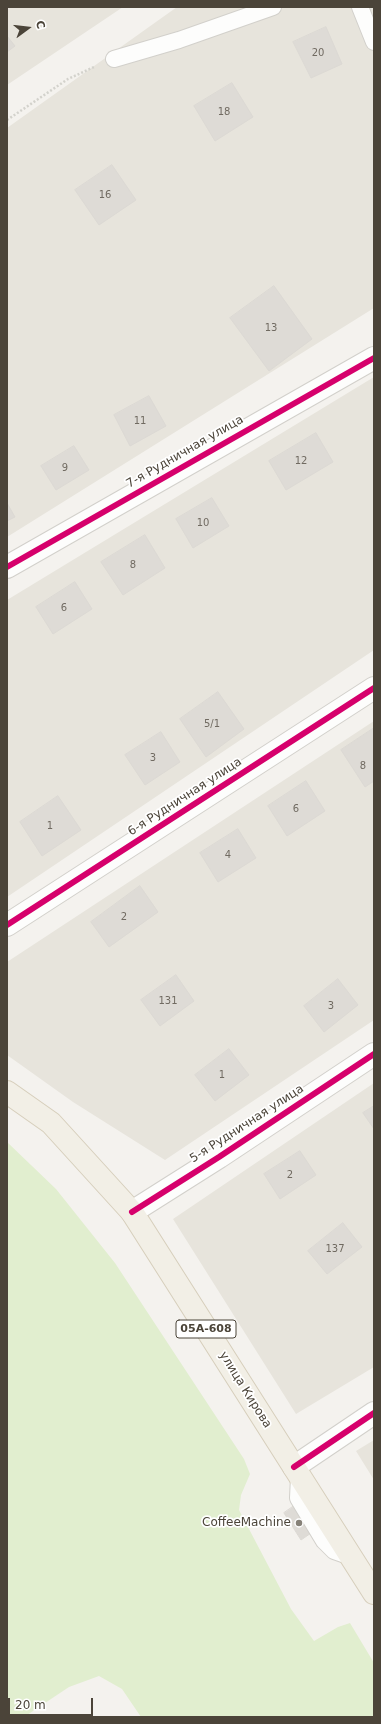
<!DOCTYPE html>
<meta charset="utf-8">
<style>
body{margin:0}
#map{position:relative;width:381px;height:1724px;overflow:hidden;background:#f4f2ee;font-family:"DejaVu Sans",sans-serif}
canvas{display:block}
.frame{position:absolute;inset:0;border:8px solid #4b4439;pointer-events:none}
.north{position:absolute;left:8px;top:8px;width:40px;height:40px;-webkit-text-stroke:3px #fff;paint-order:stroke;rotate:75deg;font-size:11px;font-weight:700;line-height:16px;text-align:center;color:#4b4439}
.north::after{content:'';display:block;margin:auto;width:14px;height:18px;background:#4b4439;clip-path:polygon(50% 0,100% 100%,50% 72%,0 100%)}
.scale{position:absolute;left:8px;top:1698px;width:85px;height:18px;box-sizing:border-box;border:2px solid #4b4439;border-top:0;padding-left:5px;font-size:12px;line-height:14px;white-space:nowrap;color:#4b4439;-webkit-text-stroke:3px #fff;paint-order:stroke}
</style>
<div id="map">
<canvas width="381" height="1724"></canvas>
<div class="frame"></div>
<div class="north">С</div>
<div class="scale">20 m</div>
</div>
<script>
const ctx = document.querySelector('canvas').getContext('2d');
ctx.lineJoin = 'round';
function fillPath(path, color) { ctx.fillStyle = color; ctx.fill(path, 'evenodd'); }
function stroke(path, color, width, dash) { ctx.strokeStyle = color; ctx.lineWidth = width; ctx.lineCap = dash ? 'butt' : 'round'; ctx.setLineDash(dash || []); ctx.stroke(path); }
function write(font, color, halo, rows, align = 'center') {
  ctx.font = font + ' "DejaVu Sans",sans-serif'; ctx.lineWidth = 3.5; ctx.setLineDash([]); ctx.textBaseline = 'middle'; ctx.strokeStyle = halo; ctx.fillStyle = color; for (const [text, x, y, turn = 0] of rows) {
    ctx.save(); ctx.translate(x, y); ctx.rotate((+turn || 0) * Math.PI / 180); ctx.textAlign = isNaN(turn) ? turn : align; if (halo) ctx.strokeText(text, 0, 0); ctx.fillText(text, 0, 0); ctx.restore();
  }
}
fillPath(new Path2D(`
 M7 7H123L7 85Z
 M177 7H374V308L7 537V128Z
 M374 377V650L7 897V600Z
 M374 721V1020L165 1160 73 1102 7 1055V962Z
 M374 1083V1367L296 1414 173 1219Z
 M374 1440V1480L356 1451Z`), '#e7e4dc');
fillPath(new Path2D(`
 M7 1142 56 1189 115 1263 244 1459 250 1474 241 1495 239 1510 291 1609 314 1641 338 1627 350 1623 374 1663V1717H141L122 1689 99 1676 69 1687 24 1717H7Z`), '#e1eecf');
const building = new Path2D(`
 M326 27 342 64 311 78 293 42Z
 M7 36 15 46 7 52Z
 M232 83 253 117 215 141 194 106Z
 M112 165 136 200 99 225 75 190Z
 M274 286 312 339 269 371 230 318Z
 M149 396 166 426 130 446 114 415Z
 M316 433 333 462 286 490 269 461Z
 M74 446 89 470 56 490 41 466Z
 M212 498 229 526 193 548 176 519Z
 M7 503 15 517 7 521Z
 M145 535 165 568 123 595 101 562Z
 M75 582 92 609 53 634 36 607Z
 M218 692 244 729 206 757 180 719Z
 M374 728V781L365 787 341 750Z
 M161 732 180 762 145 785 125 755Z
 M306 781 325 811 287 836 268 806Z
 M58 796 81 830 42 856 20 822Z
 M238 829 256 858 218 882 200 853Z
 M140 886 158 912 109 947 91 922Z
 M176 975 194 1001 160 1026 141 1000Z
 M338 979 358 1005 324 1032 304 1006Z
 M229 1049 249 1075 215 1101 195 1075Z
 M374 1106V1129L363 1113Z
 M300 1151 316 1175 280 1199 264 1174Z
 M343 1223 362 1247 327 1274 308 1251Z
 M297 1504 314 1531 301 1540 284 1513Z`);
fillPath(building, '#dedbd6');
stroke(building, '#dcd9d4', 1);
const lane = new Path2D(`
 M360 7 374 42
 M114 59 179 40 273 7
 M299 1477 298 1498 324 1541 334 1551 351 1557`);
const street = new Path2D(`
 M7 567 374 358
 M7 925 374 688
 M132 1212 219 1157 374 1054
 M294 1467 374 1413`);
const primary = new Path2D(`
 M7 1092 51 1123 132 1212 374 1593`);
stroke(lane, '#d2d0cb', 18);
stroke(street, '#d2d0cb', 24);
stroke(primary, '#d6cebb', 24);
stroke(new Path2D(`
 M7 120 68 79 94 67`), '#d3d2cc', 2.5, [2, 2]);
stroke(lane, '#fdfdfc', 16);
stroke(street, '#fdfdfc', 22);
stroke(primary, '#f2efe6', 22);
stroke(new Path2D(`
 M7 567 374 358
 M7 925 374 688
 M132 1212 219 1157 374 1054
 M294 1467 374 1413`), '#d6006c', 6);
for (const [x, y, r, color] of [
 [299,1523,4,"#868178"]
]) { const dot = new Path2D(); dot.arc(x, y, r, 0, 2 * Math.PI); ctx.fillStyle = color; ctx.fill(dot); stroke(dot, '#fff', 1.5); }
write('10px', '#706a61', null, [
 ["20",318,53],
 ["18",224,112],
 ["16",105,195],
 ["13",271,328],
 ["11",140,421],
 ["12",301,461],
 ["9",65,468],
 ["10",203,523],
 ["8",133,565],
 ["6",64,608],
 ["5/1",212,724],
 ["3",153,758],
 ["8",363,766],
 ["6",296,809],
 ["1",50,826],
 ["4",228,855],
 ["2",124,917],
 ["131",168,1001],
 ["3",331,1006],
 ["1",222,1075],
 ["2",290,1175],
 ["137",335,1249]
]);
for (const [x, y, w] of [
 [206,1329,60]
]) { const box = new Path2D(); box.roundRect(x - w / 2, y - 9, w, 18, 3); ctx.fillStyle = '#fff'; ctx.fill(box); stroke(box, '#4b4439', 1); }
write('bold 11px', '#4b4439', null, [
 ["05А-608",206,1329]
]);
write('12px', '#4b4439', '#fff', [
 ["7-я Рудничная улица",185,452,-30],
 ["6-я Рудничная улица",185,797,-33],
 ["5-я Рудничная улица",247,1124,-33],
 ["улица Кирова",245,1390,58]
]);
write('12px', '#4b4439', '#fff', [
 ["CoffeeMachine",291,1523]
], 'right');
</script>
